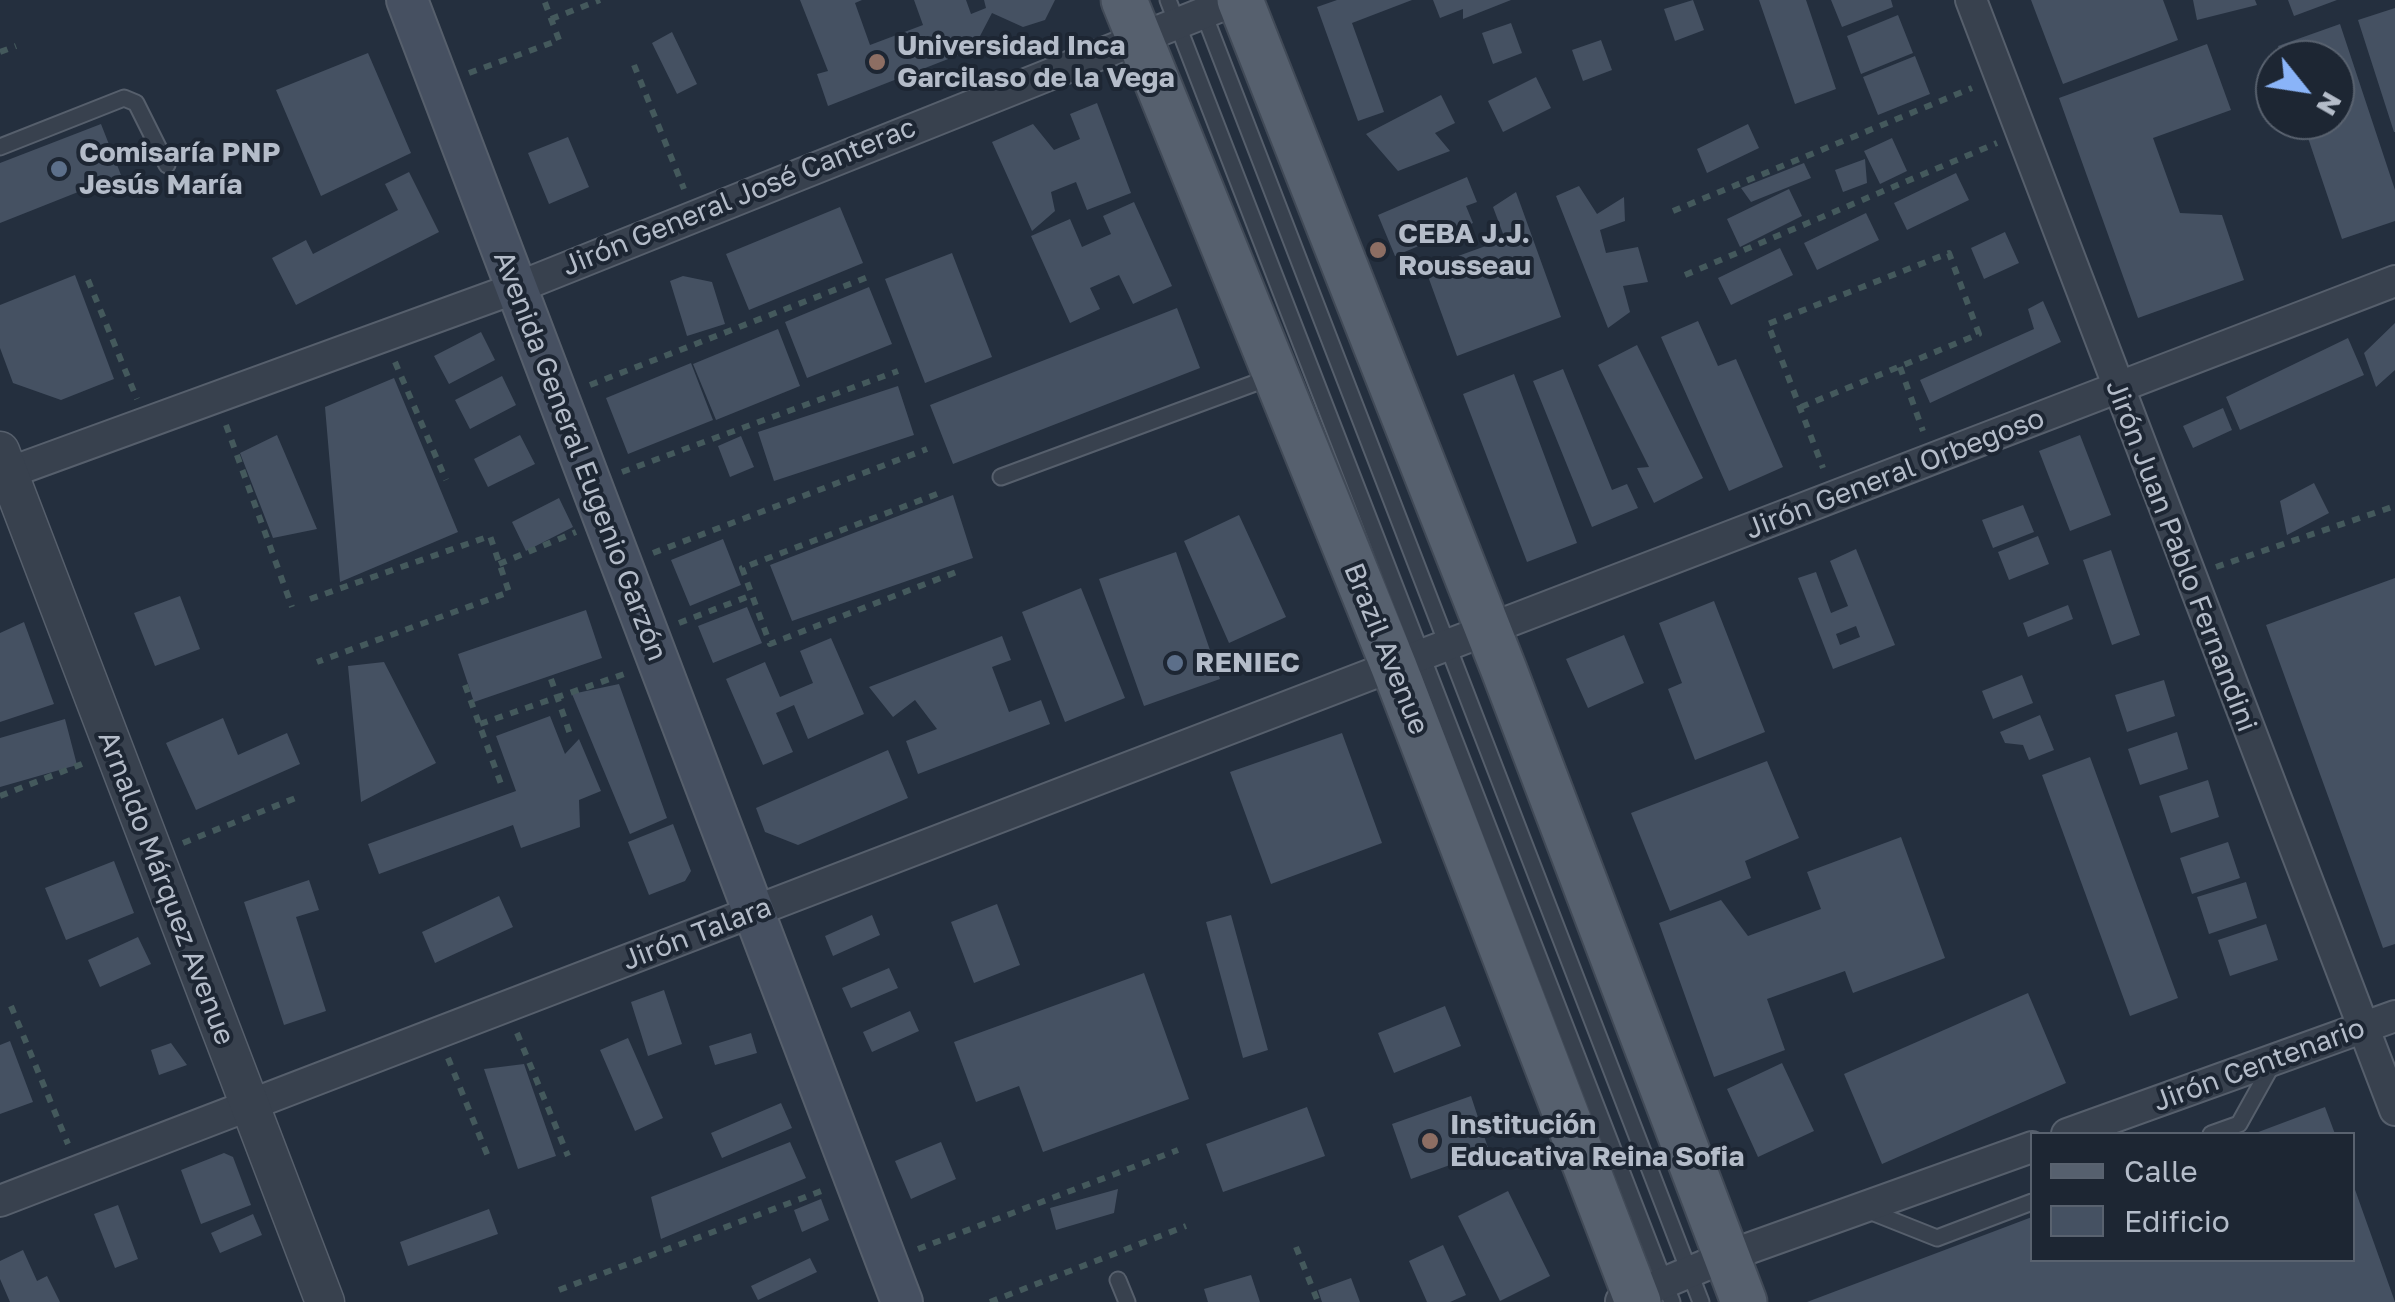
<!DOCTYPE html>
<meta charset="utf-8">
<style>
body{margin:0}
#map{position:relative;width:2395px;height:1302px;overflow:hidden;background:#242f3e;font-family:"Golos Text",sans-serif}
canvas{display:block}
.legend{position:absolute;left:2030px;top:1132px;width:325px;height:130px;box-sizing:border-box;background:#1d2633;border:2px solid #59626f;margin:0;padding:12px 18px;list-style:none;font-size:30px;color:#b4bcc9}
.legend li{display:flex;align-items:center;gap:20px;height:50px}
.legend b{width:50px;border:2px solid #59626f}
.north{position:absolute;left:2255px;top:40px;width:100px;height:100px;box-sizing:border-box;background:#1d2633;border:2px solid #59626f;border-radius:50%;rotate:120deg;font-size:28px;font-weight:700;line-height:40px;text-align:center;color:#b4bcc9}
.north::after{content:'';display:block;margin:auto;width:35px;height:45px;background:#8ab4f8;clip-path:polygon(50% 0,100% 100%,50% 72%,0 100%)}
</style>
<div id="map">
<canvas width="2395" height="1302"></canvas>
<ul class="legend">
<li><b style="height:12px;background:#56606e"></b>Calle</li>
<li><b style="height:28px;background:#455162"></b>Edificio</li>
</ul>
<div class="north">N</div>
</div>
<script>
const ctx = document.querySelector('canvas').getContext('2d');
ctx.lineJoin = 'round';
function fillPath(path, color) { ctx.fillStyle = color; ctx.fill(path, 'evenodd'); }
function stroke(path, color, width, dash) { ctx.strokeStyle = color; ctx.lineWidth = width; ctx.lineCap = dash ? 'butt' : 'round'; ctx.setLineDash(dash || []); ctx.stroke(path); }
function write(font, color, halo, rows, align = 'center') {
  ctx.font = font + ' "Golos Text",sans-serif'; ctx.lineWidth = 8; ctx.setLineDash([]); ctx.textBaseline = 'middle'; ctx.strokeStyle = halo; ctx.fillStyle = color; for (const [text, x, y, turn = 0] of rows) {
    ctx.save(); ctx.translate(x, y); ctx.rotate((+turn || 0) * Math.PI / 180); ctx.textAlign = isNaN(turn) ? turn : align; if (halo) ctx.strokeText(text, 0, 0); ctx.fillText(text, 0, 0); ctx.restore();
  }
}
fillPath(new Path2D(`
 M800 0H862L855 3 870 45 923 25 914 0H966L971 14 986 8 984 0H1055L1045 20 1023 27 992 13 980 36 984 45 828 106 817 74 828 71Z
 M1337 0H1412L1352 23 1384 112 1358 121 1317 7Z
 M1433 0H1511L1463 19V9L1440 18Z
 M1693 0 1704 30 1675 41 1664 9Z
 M1759 0H1806L1836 89 1795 104Z
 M1831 0H1891L1893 7 1842 27Z
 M2031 0H2163L2178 40 2063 84Z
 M2193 0H2255L2257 5 2197 20Z
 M2288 0H2337L2294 16Z
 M2395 8V132H2394L2358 20Z
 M1898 15 1913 53 1861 74 1847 36Z
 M1511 23 1522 53 1493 64 1482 33Z
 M2340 24 2395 190V221L2342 239 2302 120H2335V60H2282L2278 46Z
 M672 32 697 84 677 94 652 43Z
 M1601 40 1612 70 1583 81 1572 50Z
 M2207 44 2231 110 2153 138 2180 213 2222 215 2244 280 2138 318 2059 98Z
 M368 53 411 153 321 196 276 90Z
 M1915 56 1930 94 1878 115 1863 77Z
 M1536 77 1551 108 1503 132 1488 101Z
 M1441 95 1455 123 1435 133 1450 151 1398 171 1366 134Z
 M1097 103 1131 193 1087 210 1076 182 1051 192 1055 211 1032 231 992 142 1033 124 1054 150 1080 139 1070 114Z
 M101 124 121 175 0 223V163Z
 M1748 124 1759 148 1707 173 1697 149Z
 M568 137 589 187 549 204 528 153Z
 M1892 138 1907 171 1880 184 1864 151Z
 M1865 159 1867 183 1843 192 1835 170Z
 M1804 163 1811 178 1751 202 1741 188Z
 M409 172 439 232 296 305 272 258 306 240 313 254 398 210 385 184Z
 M1956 173 1969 200 1907 230 1894 203Z
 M1467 177 1477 202 1466 206 1473 223 1395 256 1378 215Z
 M1579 186 1597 214 1624 197 1625 221 1600 230 1606 253 1638 247 1648 282 1623 286 1630 312 1608 328 1556 196Z
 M1789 189 1802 216 1740 247 1727 219Z
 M1516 192 1561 317 1457 356 1425 268 1505 239 1493 207Z
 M1134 202 1172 286 1133 304 1119 275 1090 288 1100 309 1070 323 1031 236 1070 219 1082 247 1111 234 1103 216Z
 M840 207 863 263 749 310 726 254Z
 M1866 213 1879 240 1817 270 1804 243Z
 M2005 232 2019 263 1984 279 1971 248Z
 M1780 248 1793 275 1731 305 1718 278Z
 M952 253 992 357 925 383 885 279Z
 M75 275 114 379 61 400 13 383 0 348V305Z
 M683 276 712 282 725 324 687 336 670 281Z
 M869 287 892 344 807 378 785 322Z
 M2043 301 2061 342 1930 403 1920 380 2034 329 2028 309Z
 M1177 308 1200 368 953 464 930 405Z
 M1698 321 1718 366 1736 359 1783 467 1729 491 1661 337Z
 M2395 323V370L2376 387 2364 353Z
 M778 329 800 386 716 420 693 364Z
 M481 332 495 360 449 384 434 356Z
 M2348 338 2364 375 2240 430 2226 397Z
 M1637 345 1703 478 1654 503 1637 468 1649 467 1598 365Z
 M691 363 713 420 628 454 606 398Z
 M1563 369 1612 490 1627 484 1638 508 1592 527 1533 381Z
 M1514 374 1577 543 1527 562 1463 394Z
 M502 376 516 405 470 429 455 400Z
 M394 378 458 532 340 582 325 407Z
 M898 386 914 435 774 481 758 432Z
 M2223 408 2232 430 2193 448 2183 426Z
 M277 435 317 529 273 538 240 453Z
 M520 435 535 464 488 487 474 459Z
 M2080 435 2111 515 2070 531 2039 451Z
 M741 436 754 467 730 477 718 446Z
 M2314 483 2329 513 2287 535 2280 501Z
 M953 495 973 558 792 621 770 565Z
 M559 498 573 527 526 551 512 522Z
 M2023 505 2034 532 1993 548 1982 520Z
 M1239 515 1286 617 1229 643 1184 541Z
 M2038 536 2049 564 2009 580 1998 552Z
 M723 539 741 585 690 606 671 560Z
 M1856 549 1895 645 1833 669 1798 578 1816 572 1831 613 1848 606 1830 561ZM1856 626 1860 637 1840 645 1836 634Z
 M2111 550 2140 635 2112 645 2083 560Z
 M1176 552 1220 679 1144 706 1099 579Z
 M2395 578V944L2383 948 2266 625Z
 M1081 588 1125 698 1065 722 1022 612Z
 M180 596 200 649 155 666 134 613Z
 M1714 601 1765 732 1695 760 1668 689 1682 683 1659 623Z
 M2068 605 2073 619 2028 637 2023 623Z
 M747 607 762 643 713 663 698 626Z
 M586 610 602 658 474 702 458 654Z
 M24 622 54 704 0 722V633Z
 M1624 635 1644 683 1588 708 1566 659Z
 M1002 636 1011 660 992 667 1009 712 1041 700 1050 724 918 774 906 741 937 729 915 700 893 717 869 687Z
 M831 638 864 714 808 739 794 705 776 713 793 752 763 765 726 679 765 662 780 697 813 683 800 651Z
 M384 662 436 763 361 802 348 666Z
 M2022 675 2033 703 1993 719 1982 691Z
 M2164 680 2175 716 2127 732 2115 695Z
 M619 684 667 818 630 834 572 694Z
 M2040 715 2054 750 2029 760 2023 745 2005 743 2000 732Z
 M550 716 565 754 579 739 601 791 579 800 580 827 521 848 513 825 379 874 368 844 516 791 496 736Z
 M223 718 238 755 287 733 300 764 196 810 166 743Z
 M65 719 77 765 0 787V738Z
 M2177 732 2188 769 2140 785 2128 749Z
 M1342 733 1382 843 1271 884 1230 772Z
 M888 750 908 798 798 845 765 832 756 808Z
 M2090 757 2178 998 2130 1016 2042 775Z
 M1767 761 1799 838 1745 861 1751 878 1670 911 1631 813Z
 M2208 780 2219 817 2171 833 2159 796Z
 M673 824 691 871 685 881 649 895 628 842Z
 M1901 837 1945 958 1853 993 1845 971 1767 999 1785 1050 1714 1077 1659 923 1721 900 1748 936 1821 909 1807 872Z
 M2228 842 2240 878 2192 894 2180 858Z
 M114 861 134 913 66 940 45 888Z
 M309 880 319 910 296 917 326 1011 284 1025 244 902Z
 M2246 882 2257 918 2209 934 2197 897Z
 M499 896 513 927 435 963 422 932Z
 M997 904 1020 965 974 983 951 922Z
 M872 915 880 935 833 956 825 936Z
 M1231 915 1268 1050 1243 1058 1206 922Z
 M2266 924 2278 960 2230 976 2218 940Z
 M138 937 151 964 100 987 88 960Z
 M889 968 898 988 851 1008 842 988Z
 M1144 973 1189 1099 1043 1152 1019 1086 976 1102 954 1042Z
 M664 990 682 1044 648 1056 631 1002Z
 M2028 993 2066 1083 1882 1164 1844 1074Z
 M1445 1006 1461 1046 1394 1073 1378 1033Z
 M910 1011 919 1031 872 1052 863 1032Z
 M751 1033 757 1053 715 1065 709 1046Z
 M628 1038 663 1118 635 1131 600 1050Z
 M10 1041 33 1102 0 1114V1045Z
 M171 1043 187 1065 159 1075 151 1050Z
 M1782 1063 1814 1131 1758 1157 1727 1089Z
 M524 1064 556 1156 518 1169 484 1069Z
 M1471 1096 1489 1151 1411 1179 1392 1124Z
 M781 1103 792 1128 722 1158 711 1133Z
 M1307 1107 1325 1156 1223 1192 1206 1144Z
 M2325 1107 2335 1134H2253Z
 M790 1142 806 1178 661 1239 651 1197Z
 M941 1142 956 1179 911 1199 895 1161Z
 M224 1153 233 1157 251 1205 201 1224 181 1170Z
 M2353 1184 2395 1302H1807L2032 1217V1260H2352Z
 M1118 1189 1114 1213 1056 1230 1050 1208Z
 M1508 1191 1550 1276 1500 1301 1458 1216Z
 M821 1199 829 1220 802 1232 794 1210Z
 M118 1205 138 1259 115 1268 94 1214Z
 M489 1209 498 1234 408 1266 400 1242Z
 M253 1214 262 1235 220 1253 211 1233Z
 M1443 1245 1466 1295 1450 1302H1427L1409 1261Z
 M23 1250 37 1281 47 1276 60 1302H10L0 1279V1261Z
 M810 1258 817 1272 758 1300 751 1286Z
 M1251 1275 1260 1302H1208L1204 1289Z
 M1351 1278 1360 1302H1322L1318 1290Z`), '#455162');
const service = new Path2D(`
 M1168 0 1672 1302
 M1202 9 1701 1302
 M0 147 124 98 136 103 167 165
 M1001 477 1274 376
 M2211 1134 2239 1124 2273 1063
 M1864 1209 1937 1238 2032 1202
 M1118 1280 1127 1302`);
const minor = new Path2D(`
 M1971 0 2395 1110
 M0 476 516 288 1236 0
 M2067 1134 2395 1016
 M0 1201 2395 281
 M1621 1301 1725 1257 2032 1147`);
const tertiary = new Path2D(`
 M0 451 325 1302`);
const secondary = new Path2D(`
 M407 0 902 1302`);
const primary = new Path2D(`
 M1124 0 1394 667 1638 1302
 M1240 0 1504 670 1744 1302`);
stroke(service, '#565f6c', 19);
stroke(minor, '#565f6c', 34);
stroke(tertiary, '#565f6c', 41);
stroke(secondary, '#565f6c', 44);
stroke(primary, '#414a57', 49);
stroke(new Path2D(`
 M551 19 600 0
 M0 52 16 46
 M634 65 684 189
 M469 73 559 40 544 0
 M1673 211 1972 88
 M1685 275 1997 143
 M88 280 137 399
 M395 362 446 480
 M1900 367 1923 431
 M590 385 868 277
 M1801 407 1979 334 1949 253 1768 324 1823 468
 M226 425 292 607
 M622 472 898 371
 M937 494 742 568 770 644 959 571
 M653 553 927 449
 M499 564 576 532
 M2216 567 2395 506
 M310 599 490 536 509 592 317 662
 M679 623 752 595
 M551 679 571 737
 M465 685 501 784
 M480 724 630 672
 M0 796 87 762
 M183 843 298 797
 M11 1006 68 1144
 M517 1033 568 1156
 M448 1058 489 1159
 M1296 1247 1318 1302
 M918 1249 1178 1150
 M559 1290 824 1190
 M990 1302 1186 1226`), '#44595c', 6, [8, 8]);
stroke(service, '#38414e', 15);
stroke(minor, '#38414e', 30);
stroke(tertiary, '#38414e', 38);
stroke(secondary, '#465061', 40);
stroke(primary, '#56606e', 45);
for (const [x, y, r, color] of [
 [877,62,10,"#8d6e63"],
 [59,169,10,"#5c6f8a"],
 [1378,250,10,"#8d6e63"],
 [1175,663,10,"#5c6f8a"],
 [1430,1141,10,"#8d6e63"]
]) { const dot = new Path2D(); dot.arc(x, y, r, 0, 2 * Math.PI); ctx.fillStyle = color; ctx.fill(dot); stroke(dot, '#1d2633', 4); }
write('bold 28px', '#b4bcc9', '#1d2633', [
 ["Universidad Inca",897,46],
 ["Garcilaso de la Vega",897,78],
 ["Comisaría PNP",79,153],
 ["Jesús María",79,185],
 ["CEBA J.J.",1398,234],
 ["Rousseau",1398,266],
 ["RENIEC",1195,663],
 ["Institución",1450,1125],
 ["Educativa Reina Sofia",1450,1157]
], 'left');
write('28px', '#b4bcc9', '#1d2633', [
 ["Jirón General José Canterac",739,197,-22],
 ["Avenida General Eugenio Garzón",580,456,69],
 ["Jirón General Orbegoso",1895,474,-21],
 ["Jirón Juan Pablo Fernandini",2181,556,69],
 ["Brazil Avenue",1386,649,68],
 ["Arnaldo Márquez Avenue",166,888,69],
 ["Jirón Talara",697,934,-21],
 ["Jirón Centenario",2259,1065,-20]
]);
</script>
